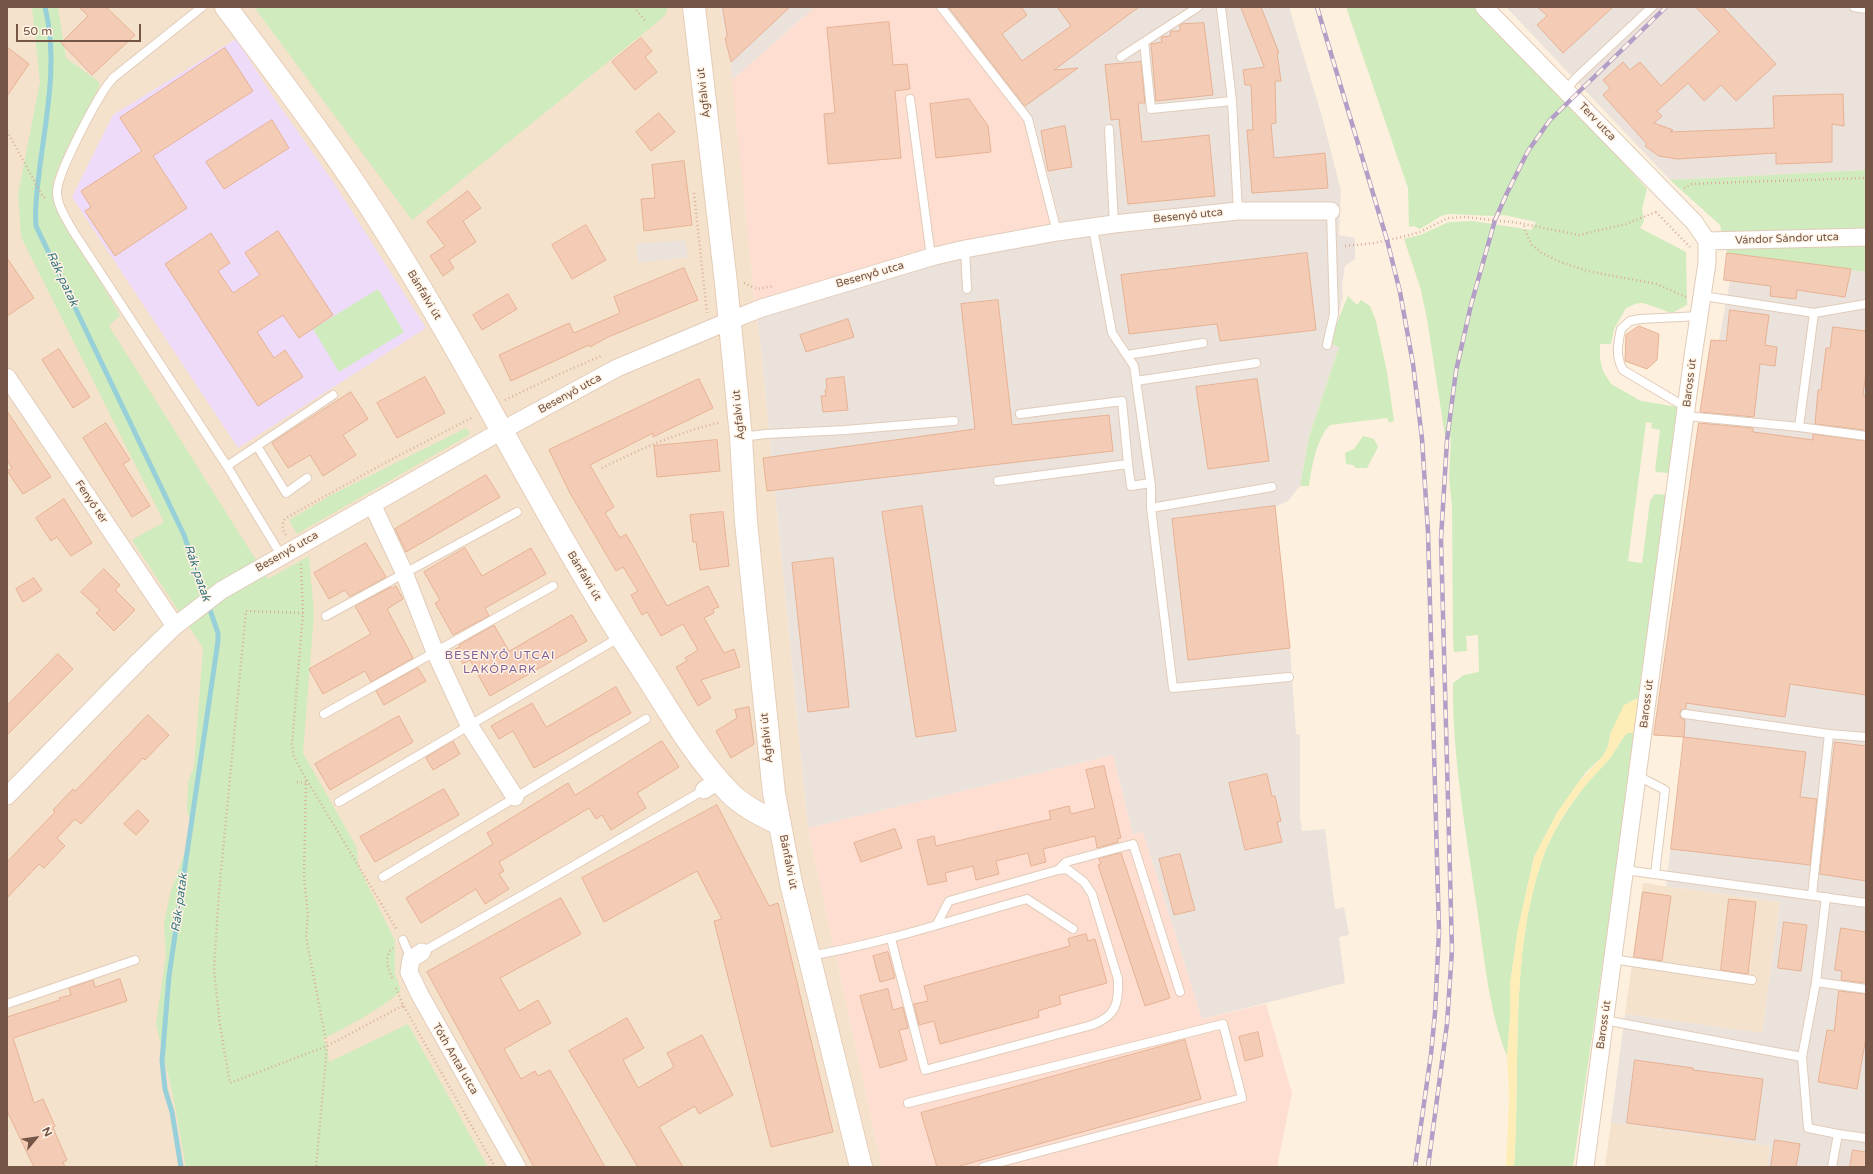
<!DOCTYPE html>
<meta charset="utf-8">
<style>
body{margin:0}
#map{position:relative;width:1873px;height:1174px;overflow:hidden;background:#fdf0de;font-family:"Varela Round",sans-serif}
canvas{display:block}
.frame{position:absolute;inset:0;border:8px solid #745546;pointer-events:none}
.north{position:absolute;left:16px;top:1118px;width:40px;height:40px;-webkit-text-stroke:3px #fff4e5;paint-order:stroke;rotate:61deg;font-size:11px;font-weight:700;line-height:16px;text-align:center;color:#745546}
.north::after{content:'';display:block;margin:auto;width:14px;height:18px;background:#745546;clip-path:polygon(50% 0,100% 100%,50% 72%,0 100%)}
.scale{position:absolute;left:16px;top:24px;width:125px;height:18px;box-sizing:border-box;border:2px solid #745546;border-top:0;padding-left:5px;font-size:12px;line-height:14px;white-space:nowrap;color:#745546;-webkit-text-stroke:3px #fff4e5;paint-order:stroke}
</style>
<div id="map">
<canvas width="1873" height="1174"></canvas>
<div class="frame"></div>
<div class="north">N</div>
<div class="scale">50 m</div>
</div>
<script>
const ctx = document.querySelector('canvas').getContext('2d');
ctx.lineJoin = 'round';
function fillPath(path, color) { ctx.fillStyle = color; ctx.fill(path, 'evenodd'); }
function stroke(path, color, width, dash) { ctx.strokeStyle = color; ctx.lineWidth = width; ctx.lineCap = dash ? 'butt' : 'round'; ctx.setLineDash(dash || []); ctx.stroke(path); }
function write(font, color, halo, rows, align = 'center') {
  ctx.font = font + ' "Varela Round",sans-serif'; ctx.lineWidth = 3; ctx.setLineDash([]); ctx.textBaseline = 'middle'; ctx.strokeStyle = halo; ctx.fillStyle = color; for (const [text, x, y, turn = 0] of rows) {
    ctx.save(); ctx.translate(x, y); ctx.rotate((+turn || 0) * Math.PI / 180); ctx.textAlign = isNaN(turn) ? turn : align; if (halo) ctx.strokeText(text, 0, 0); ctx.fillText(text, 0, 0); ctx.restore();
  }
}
fillPath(new Path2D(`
 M7 7H720L731 62 755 303 761 348 808 828 882 1167H7Z
 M1643 883 1780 902 1762 1033 1625 1014Z
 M1611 1122 1770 1146 1767 1167H1605Z`), '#f5e2cc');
fillPath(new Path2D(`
 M815 7H940L1034 121 1060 222 954 244 755 303 732 80Z
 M1113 755 1133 834 1143 832 1202 1019 1266 1004 1292 1093 1277 1167H882L808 828Z`), '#feded1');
fillPath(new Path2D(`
 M720 7H815L732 80 731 62Z
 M940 7H1289L1323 120 1341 191 1339 235 1355 238V259L1345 266 1342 284 1343 297 1331 343 1339 347 1309 437 1300 486 1288 501 1275 507 1290 648 1296 734 1300 735V818L1302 831 1325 829 1335 909 1344 907 1349 935 1339 937 1345 983 1202 1019 1143 832 1133 834 1113 755 808 828 761 348 755 303 954 244 1060 222 1034 121Z
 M1506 7H1866V170L1670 180Z
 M685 240 688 257 638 263 636 244Z
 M1727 253 1866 272V1167H1767L1770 1146 1611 1122 1625 1014 1762 1033 1780 902 1666 886 1684 737 1654 735 1698 425 1701 424V408L1711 340H1719L1730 281 1724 280Z`), '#ebe2db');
fillPath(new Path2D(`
 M236 39 274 98 334 183 426 328 238 448 72 197 113 115Z`), '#eedbf9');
fillPath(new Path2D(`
 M32 7H58L66 58 98 81 100 85 65 152 53 181V201L120 315 109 326 268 579 309 556 314 614 303 753 357 848 358 865 395 941V974L400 988V992C377 1011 350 1025 323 1039L327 1046 329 1062 408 1024 488 1167H186L173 1096 156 1024 166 955 164 924 170 894 192 831 187 809 188 781 194 768 203 648 132 540 164 522 21 237 18 194 40 82Z
 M254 7H668L665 15 655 24 412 220Z
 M1346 7H1474L1576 111 1647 189 1642 209 1644 221 1640 228 1686 252 1687 305 1672 313C1664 311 1647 303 1641 303 1636 303 1631 306 1626 308L1614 329 1611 344H1600V359L1603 371 1611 384 1641 401 1678 407 1680 410 1672 474 1661 472V473L1655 471 1660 430 1651 428 1652 423 1646 422 1628 561 1642 563 1650 501 1655 494 1669 495 1639 698 1629 702 1611 732 1608 746 1603 756 1586 772 1557 813 1534 857 1518 929 1510 984V1018L1507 1056C1488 1010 1484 952 1476 902 1466 831 1452 755 1453 683L1464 675 1479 672 1478 635 1466 636 1467 651 1454 652 1453 637 1452 506 1449 478 1451 438 1445 436 1427 319 1421 290 1404 239 1420 235 1449 222 1473 221 1531 230 1536 222 1504 215 1492 216 1449 214 1441 216 1420 229 1414 226 1409 227 1408 188Z
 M1866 170V272L1727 253 1720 225 1670 180Z
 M378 289 404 332 339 372 313 329Z
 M1348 296 1357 305 1361 300 1370 306 1376 321 1387 372 1394 421 1389 423 1387 418 1330 425C1317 437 1311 469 1309 486H1300L1309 437 1339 347 1331 344 1336 325Z
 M466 428 469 431V435L297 534 289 520 333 494Z
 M1363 436 1374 439 1378 447 1367 468H1356L1353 465 1346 464 1345 453 1354 449Z
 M1633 732 1635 742 1573 1167H1514C1521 1068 1509 955 1542 860 1551 834 1567 809 1584 787 1592 777 1602 768 1610 758 1616 750 1620 741 1627 733Z`), '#d0ebbd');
fillPath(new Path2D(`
 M1639 698 1634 736 1633 733H1627C1620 741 1616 750 1610 758 1602 768 1592 777 1584 787 1566 809 1551 834 1542 860 1509 955 1521 1068 1514 1167H1506L1509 1096 1507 1056 1510 1018V984L1518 929 1534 857 1557 813 1577 784 1603 756 1608 746 1611 732 1624 705Z`), '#ffedb7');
stroke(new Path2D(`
 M45 7C58 59 47 113 40 165 38 185 34 206 36 226L184 535 218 633V641L169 976 162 1061 165 1089 172 1112 181 1167`), '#98d0d9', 5);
const building = new Path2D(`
 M79 7H106L135 35 92 75 61 43 88 16Z
 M723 7H790L731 62 725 38 727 37Z
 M949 7H1021L1027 15 1002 34 1022 61 1071 26 1057 7H1139L1054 70 1078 68 1025 106Z
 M1241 7H1261L1279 53H1277L1281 81H1275L1276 123 1271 124 1274 158 1325 153 1328 188 1252 193 1247 130H1253L1251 85H1245L1243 70 1264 67Z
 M1538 7H1613L1563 53 1537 25 1547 16Z
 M1696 7H1723L1776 64 1736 101 1721 85 1704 101 1688 83 1657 111 1662 116 1654 123 1673 130 1670 132 1774 128 1773 96 1843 94 1844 126 1832 124V162L1776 164V153L1677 159 1659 156 1645 146 1647 144 1603 95 1610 88 1603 80 1623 62 1630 70 1640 62 1661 86 1719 32Z
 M889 22 893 65 907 64 910 89 895 91 901 158 828 164 824 114 835 113 827 28Z
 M1204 23 1213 95 1156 101 1151 44 1162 42 1161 37 1170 36 1171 31H1180V25L1182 24Z
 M641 38 652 51 645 57 657 72 635 90 612 62Z
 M7 47 29 64 7 96Z
 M225 48 253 91 153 156 187 208 115 256 85 211 91 207 81 191 142 151 120 118Z
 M1141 62 1145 103H1138L1142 142 1209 135 1215 196 1128 204 1119 119 1111 120 1105 65Z
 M969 99 988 126 991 152 936 158 930 104Z
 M659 113 675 132 651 151 636 132Z
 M272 120 289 148 224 189 206 162Z
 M1065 126 1072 167 1048 171 1041 131Z
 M684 161 692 225 644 231 641 199 655 198 652 165Z
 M468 191 481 208 463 221 476 242 449 260 454 268 443 276 430 256 445 246 427 222Z
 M586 225 606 260 572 279 552 245Z
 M278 231 333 315 299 338 283 315 257 332 274 358 285 350 303 377 258 406 165 264 211 233 230 263 218 271 233 293 260 275 245 253Z
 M1307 253 1316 330 1220 341 1217 324 1129 334 1121 275Z
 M1727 253 1851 269 1845 297 1797 290 1796 299 1770 296 1771 286 1724 280Z
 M7 258 34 298 7 316Z
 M684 268 698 300 608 337 590 347 589 345 511 381 499 355 569 323 574 333 620 313 614 297Z
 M508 294 517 309 482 330 473 315Z
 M998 300 1012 425 1109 415 1113 451 767 491 763 458 975 429 961 304Z
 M1730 310 1769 315 1765 345 1777 347 1775 366 1760 364 1754 417 1700 412 1711 340 1726 341Z
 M848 319 854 337 806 352 800 335Z
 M1639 326 1659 334 1657 360 1647 369 1625 361 1626 335Z
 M1833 327 1866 331V372L1863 395H1866V430L1815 424 1818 390H1821L1826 348H1830Z
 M59 349 90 397 73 408 42 360Z
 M425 377 445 413 397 438 377 403Z
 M844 377 848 410 823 412 821 396H826L825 390H827L826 379Z
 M699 379 713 408 653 437V433L590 465 614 507 605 513 620 538 626 534 667 606 708 586 719 607 713 609 714 613 704 618 724 653 734 649 740 667 701 680 711 698 698 706 676 667 687 661 685 658 698 650 683 624 661 636 647 612 642 615 631 595 638 591 623 567 616 571 570 493 549 450Z
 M1257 379 1269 461 1208 469 1196 387Z
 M351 392 368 419 343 435 356 455 323 476 310 455 288 468 272 443Z
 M7 411 51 477 23 494 7 471 12 468 7 460Z
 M106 423 130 460 123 464 150 506 132 517 83 438Z
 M1699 423 1753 428V432L1813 440V434L1866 441V695L1790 684 1785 717 1686 703V709L1681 710 1680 714 1681 718 1685 720 1684 737 1654 735Z
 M717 440 720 471 657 477 654 446Z
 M486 475 500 497 406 552 395 529Z
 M64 499 92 543 71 556 57 537 51 541 36 518Z
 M922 506 956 731 916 737 882 512Z
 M1275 506 1290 648 1188 660 1172 519Z
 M723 512 729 566 700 570 696 542H693L690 515Z
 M366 543 386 577 350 597 345 590 329 599 314 573Z
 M465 548 482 576 531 548 546 574 485 608 489 616 453 635 435 603 440 600 424 572Z
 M833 558 849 707 808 712 792 563Z
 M104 569 120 585 115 590 135 610 114 631 96 613 100 610 81 592Z
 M34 578 42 590 23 602 16 589Z
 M396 586 403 599 387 609 413 658 371 682 365 671 323 694 309 669 371 634 355 606 391 587 392 588Z
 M572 615 587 641 490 696 470 660 463 664 455 649 460 647 459 645 494 625 509 651Z
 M58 654 73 669 7 735V706Z
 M418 668 426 681 384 705 376 691Z
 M616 687 631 713 534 768 513 731 499 739 491 726 532 703 546 727Z
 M749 707 754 744 731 758 716 731 737 718 735 710Z
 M148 715 169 735 145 760 143 758 81 824 75 819 57 838 65 846 44 868 39 864 7 898V862L55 812 53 810 73 789 75 791Z
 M399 716 413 742 330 790 315 764Z
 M1684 737 1806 752 1800 797 1817 799 1810 865 1671 849Z
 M453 741 460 754 433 770 426 758Z
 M662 741 679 767 637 793 646 808 611 830 602 815 596 819 589 808 499 862 504 871 499 874 509 889 485 904 476 889 421 923 406 898 493 844 487 833 568 783 575 795Z
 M1835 742 1866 746V881L1820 874Z
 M1104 766 1121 838 1117 839 1118 842 1097 848 1095 836 1043 849 1046 862 1031 866 1028 853 996 861 999 874 976 880 973 866 945 873 947 881 928 885 917 840 934 836 936 846 1051 819 1049 811 1069 806 1071 814 1095 808 1086 770Z
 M1267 774 1272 796H1275L1281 821 1277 822 1282 842 1245 850 1229 783Z
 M444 789 459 815 375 862 360 837Z
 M717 805 769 906 778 903 833 1132 771 1147 714 921 722 919 697 871 604 922 582 878Z
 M138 810 149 821 136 835 124 824Z
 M895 829 902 848 861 862 854 843Z
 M1121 853 1170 998 1145 1006 1098 865 1101 864 1099 859Z
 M1180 854 1195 910 1174 915 1159 859Z
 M1643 892 1671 896 1662 961 1634 957Z
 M561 898 581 934 500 978 519 1011 538 1000 551 1023 504 1049 521 1079 535 1071 538 1076 550 1070 605 1167H534L427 972Z
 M1729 899 1756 902 1748 974 1721 970Z
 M1784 922 1807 925 1801 971 1778 968Z
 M1841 928 1866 932V983L1841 980 1842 971 1835 970Z
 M1086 934 1088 941 1095 939 1107 983 1059 996 1061 1004 1038 1011 1039 1017 940 1044 934 1021 919 1025 914 1004 928 1001 924 986 1070 946 1068 939Z
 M888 952 895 978 880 982 873 956Z
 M120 979 127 1001 13 1038 34 1103 43 1099 55 1126 53 1128 67 1160 63 1162 65 1167H34L7 1111V1017L60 1000 59 998 71 995 69 988 93 980 95 987Z
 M888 989 893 1010 903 1007 908 1028 899 1030 907 1060 880 1068 860 996Z
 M1839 991 1866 994V1037L1857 1089 1818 1082 1827 1030 1834 1031Z
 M627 1018 644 1048 623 1060 638 1088 674 1067 667 1053 702 1035 733 1095 699 1114 695 1106 659 1127 683 1167H638L569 1051Z
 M1258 1032 1263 1056 1245 1061 1239 1037Z
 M1185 1040 1201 1099 956 1167H937L921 1113Z
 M1635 1060 1693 1068V1070L1763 1079 1755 1140 1627 1123Z
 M1775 1140 1800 1144 1796 1167H1771Z
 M1853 1150 1866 1152V1167H1850Z`);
fillPath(building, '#f4ccb5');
stroke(building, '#e7b294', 1);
const lane = new Path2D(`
 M202 7 113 78 106 87C94 105 57 173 57 192 57 206 67 220 73 231L227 466 281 555
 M941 7 1028 119 1057 232
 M1198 7 1144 42 1151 109 1232 101
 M1221 7 1232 101 1238 211
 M1854 7 1866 9
 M1121 57 1144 42
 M1566 90 1575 79 1652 7
 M910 99 931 257
 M1109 129 1114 224
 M1093 228 1112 333 1134 366 1151 486V508L1173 688 1289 677
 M965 249 967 289
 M1703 296 1814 313 1866 304
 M1327 345 1334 314 1331 211
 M1127 355 1203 343
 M1136 381 1256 363
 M1687 408 1623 370C1615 356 1618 343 1621 329L1630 321 1640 319 1700 316
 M1020 414 1122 401 1128 464
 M1686 416 1799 427 1866 436
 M1799 427 1814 313
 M742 437 766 434 845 430 954 421
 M257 446 286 493 307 478
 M227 466 333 395
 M998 481 1128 464 1131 486 1150 483
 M1151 508 1272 487
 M326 616 517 512
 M324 714 553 586
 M1685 714 1829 734
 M1638 776 1665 790 1655 874
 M339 802 620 637
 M1058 870 1066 862 1133 844 1180 992
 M1625 870 1866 903
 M383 877 646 719
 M1812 895 1829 734 1866 737
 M1826 897 1816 982 1802 1057 1808 1128 1838 1134 1832 1167
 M891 939 925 1070 1092 1025C1116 1016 1119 1004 1118 979L1092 894 1084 882 1067 869 1058 870 949 901 937 924
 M403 940 411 959
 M422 952 537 887 704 790
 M810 956C884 943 955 919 1027 899L1073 929
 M1612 959 1752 980
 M1816 982 1866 989
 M7 1004 135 960
 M1604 1020 1802 1057
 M908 1103 1223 1024 1242 1098 983 1167
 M1838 1134 1866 1138`);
const street = new Path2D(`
 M1484 7 1694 222 1707 241
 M1707 241 1866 237
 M7 377 175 626
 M372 504 403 570 435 652 469 725 515 797
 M704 790 719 780
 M7 796 139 661 175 626 222 590 501 431 617 368 729 321 762 308 931 257 965 249 1057 232 1114 224 1238 211H1331
 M422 952 411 959 409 972 420 995 517 1167
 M1585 1167 1693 356 1707 263V241`);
const secondary = new Path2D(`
 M226 7C282 82 339 156 388 235 477 376 549 527 640 666 668 709 694 756 730 793 744 807 762 816 780 824
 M694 7 726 283 741 437 746 522 774 793 791 883 861 1167`);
stroke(lane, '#e1ccba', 10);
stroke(street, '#e1ccba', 19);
stroke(secondary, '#e6cdb8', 24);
stroke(new Path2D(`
 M634 7 646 22
 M7 131 43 197 46 198
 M1684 188 1692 184 1713 183 1866 178
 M694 193 707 313
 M1656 212 1690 247
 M1524 226 1527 235 1532 245 1542 253 1558 261 1587 271 1657 284 1686 297
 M1345 246 1375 243 1406 236 1420 232 1448 218 1465 217 1519 223 1579 235 1626 224 1656 212
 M744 283 757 289 773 286
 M505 400 553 377 601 356
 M602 468C640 449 679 432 721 422
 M286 535C282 529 281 523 286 518L381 465 473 417
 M301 564 303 613 292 744 294 757 305 777 397 930
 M303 613 246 611 219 892 214 970 220 1025 230 1083 327 1046 404 1005
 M306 780 304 877 308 915 306 937 327 1046 316 1167
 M297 782 306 783
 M392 978C388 967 383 957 393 948
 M396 988 403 1005 495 1167`), '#d8b098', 2.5, [1, 3]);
stroke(lane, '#fff', 8);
stroke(street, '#fff', 17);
stroke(secondary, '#fff', 22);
const rail = new Path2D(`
 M1317 7 1387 240 1400 292 1413 364 1422 439 1428 532 1439 931 1435 1013 1431 1054 1415 1167
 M1428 1167 1447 1024 1452 950 1441 539 1447 440 1456 371 1471 305 1495 220 1507 193 1528 151 1550 120 1666 7`);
stroke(rail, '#b29ec6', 4.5);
stroke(rail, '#fff4e5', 3, [9]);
write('11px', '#745546', '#fff4e5', [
 ["Ágfalvi út",704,93,-97],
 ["Terv utca",1597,122,46],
 ["Besenyő utca",1188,216,-6],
 ["Vándor Sándor utca",1787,239,-2],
 ["Besenyő utca",870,275,-16],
 ["Bánfalvi út",424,295,59],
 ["Baross út",1690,383,-83],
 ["Besenyő utca",570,394,-29],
 ["Ágfalvi út",739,415,-96],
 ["Fenyő tér",91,502,56],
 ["Besenyő utca",287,552,-30],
 ["Bánfalvi út",584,576,59],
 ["Baross út",1647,704,-83],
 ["Ágfalvi út",767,738,-96],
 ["Bánfalvi út",788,862,79],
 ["Baross út",1604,1025,-82],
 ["Tóth Antal utca",455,1059,60]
]);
write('italic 12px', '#3b7782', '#fff4e5', [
 ["Rák-patak",62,279,65],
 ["Rák-patak",197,573,71],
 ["Rák-patak",180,903,-82]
]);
ctx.letterSpacing = '1px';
write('12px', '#846198', '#fff4e5', [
 ["BESENYŐ UTCAI",500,656],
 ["LAKÓPARK",500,670]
]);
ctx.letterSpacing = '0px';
</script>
